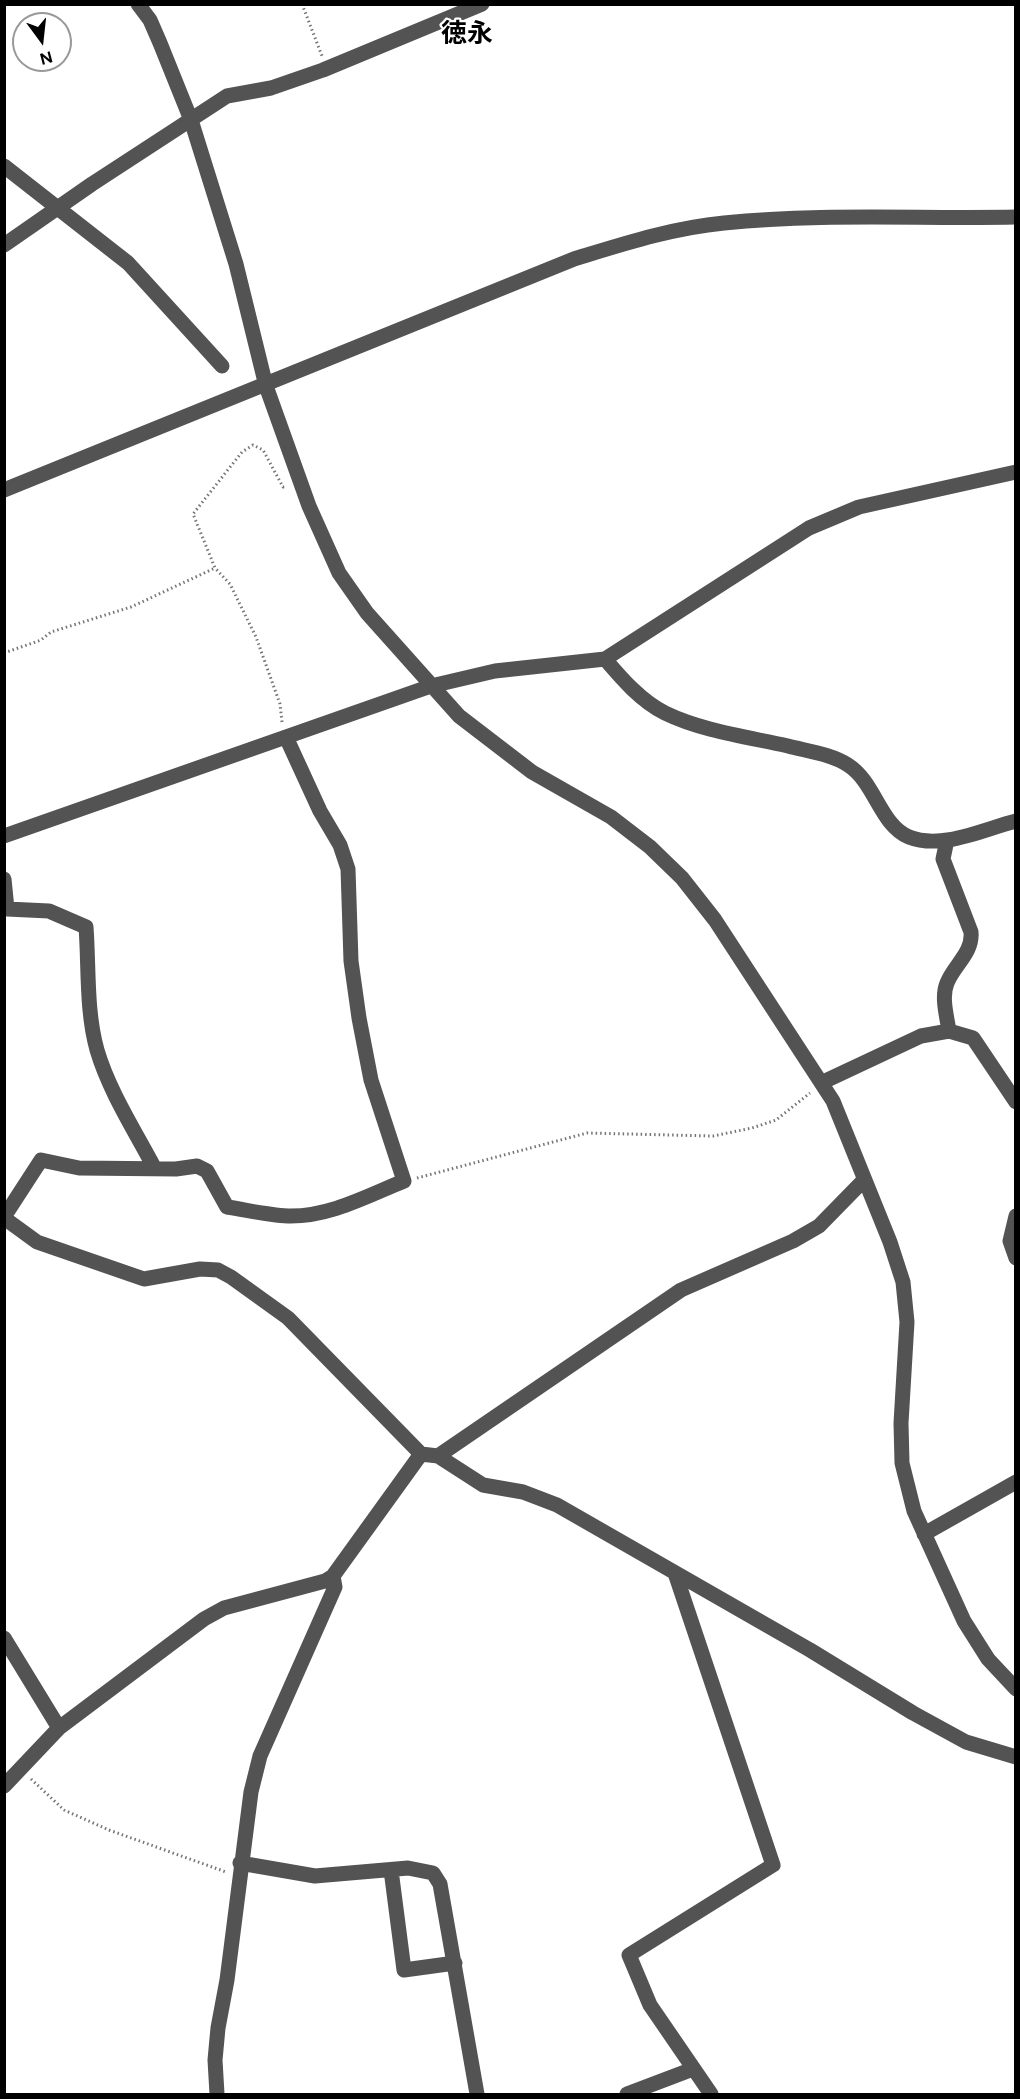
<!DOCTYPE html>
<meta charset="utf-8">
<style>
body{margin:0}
#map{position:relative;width:1020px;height:2099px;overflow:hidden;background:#fff;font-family:Figtree,sans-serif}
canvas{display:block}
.frame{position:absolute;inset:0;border:6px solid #000;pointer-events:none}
.north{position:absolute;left:12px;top:12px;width:60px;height:60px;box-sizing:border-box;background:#fff;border:2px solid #999;border-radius:50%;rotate:165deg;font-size:16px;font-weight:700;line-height:24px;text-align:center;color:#000}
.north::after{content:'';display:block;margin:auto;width:21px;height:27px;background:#000;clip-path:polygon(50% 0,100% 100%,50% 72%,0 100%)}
</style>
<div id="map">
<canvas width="1020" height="2099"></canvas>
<div class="frame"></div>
<div class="north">N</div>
</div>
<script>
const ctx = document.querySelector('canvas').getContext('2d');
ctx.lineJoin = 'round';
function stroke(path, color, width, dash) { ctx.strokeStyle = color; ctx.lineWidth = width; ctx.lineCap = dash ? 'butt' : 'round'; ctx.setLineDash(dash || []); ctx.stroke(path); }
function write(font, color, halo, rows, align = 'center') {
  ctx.font = font + ' Figtree,"Noto Sans JP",sans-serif'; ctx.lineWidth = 4.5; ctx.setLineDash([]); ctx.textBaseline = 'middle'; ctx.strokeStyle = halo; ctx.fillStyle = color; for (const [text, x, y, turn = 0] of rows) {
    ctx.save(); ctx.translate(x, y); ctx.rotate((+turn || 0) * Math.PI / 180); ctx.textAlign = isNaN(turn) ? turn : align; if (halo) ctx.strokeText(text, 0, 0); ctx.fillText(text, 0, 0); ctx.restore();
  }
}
stroke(new Path2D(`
 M302 4 322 56
 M4 653 41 640 51 632 131 607 215 568
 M282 722 280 704 256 637 230 584 215 568 193 514 242 452 253 445 263 450 283 487 287 486
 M417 1178 587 1133 713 1136 752 1128 776 1120 810 1093
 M31 1779 64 1810 109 1830 226 1872`), '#757575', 3, [1.5, 3]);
stroke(new Path2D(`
 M138 4 150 20 160 43 191 120 236 264 266 386 309 506 339 573 367 613 459 716 532 772 611 817 650 847 682 878 715 920 833 1101 890 1242 903 1282 907 1322 901 1423 902 1463 914 1511 964 1621 988 1659 1016 1689
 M4 166 128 263 222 366
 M4 245 92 184 227 96 271 88 323 70 482 4
 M4 490 574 259C623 244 672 228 724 223 820 213 919 219 1016 217
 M605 659C622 679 641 701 665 713 702 731 748 737 788 746 807 751 831 754 848 765 875 782 880 825 909 837 942 850 984 829 1016 821
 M4 836 431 686 495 671 605 659 809 528 859 507 1016 472
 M947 840 943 859 971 932C973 953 954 965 947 983 941 997 947 1017 949 1031
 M4 879 7 909 49 911 86 927C89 967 86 1011 97 1050 109 1091 135 1131 155 1169
 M823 1082 921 1036 949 1031 973 1038 1016 1102
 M1016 1216 1010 1241 1016 1258
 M4 1217 41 1160 79 1168 176 1169 197 1166 207 1171 227 1207C247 1210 268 1215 288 1216 329 1217 367 1196 404 1181L371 1080 359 1018 351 961 348 869 340 845 320 811 286 737
 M4 1218 37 1242 144 1279 200 1269 218 1270 231 1277 288 1318 421 1454 438 1456 483 1485 523 1492 557 1505 810 1650 913 1713 966 1742 1016 1757
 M438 1456 681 1290 793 1241 819 1226 864 1180
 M924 1534 1016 1482
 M675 1573 773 1865 629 1955 650 2005 711 2094
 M4 1638 59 1728
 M4 1786 59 1728 204 1619 224 1608 325 1581 333 1576 421 1454
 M240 1863 315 1876 408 1868 433 1873 440 1884 477 2094
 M391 1870 404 1970 455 1963
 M217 2094 215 2060 218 2028 227 1980 251 1792 260 1756 335 1587 333 1576
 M627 2094 693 2069`), '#535353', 15);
write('bold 26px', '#000', '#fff', [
 ["徳永",467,34]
]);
</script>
